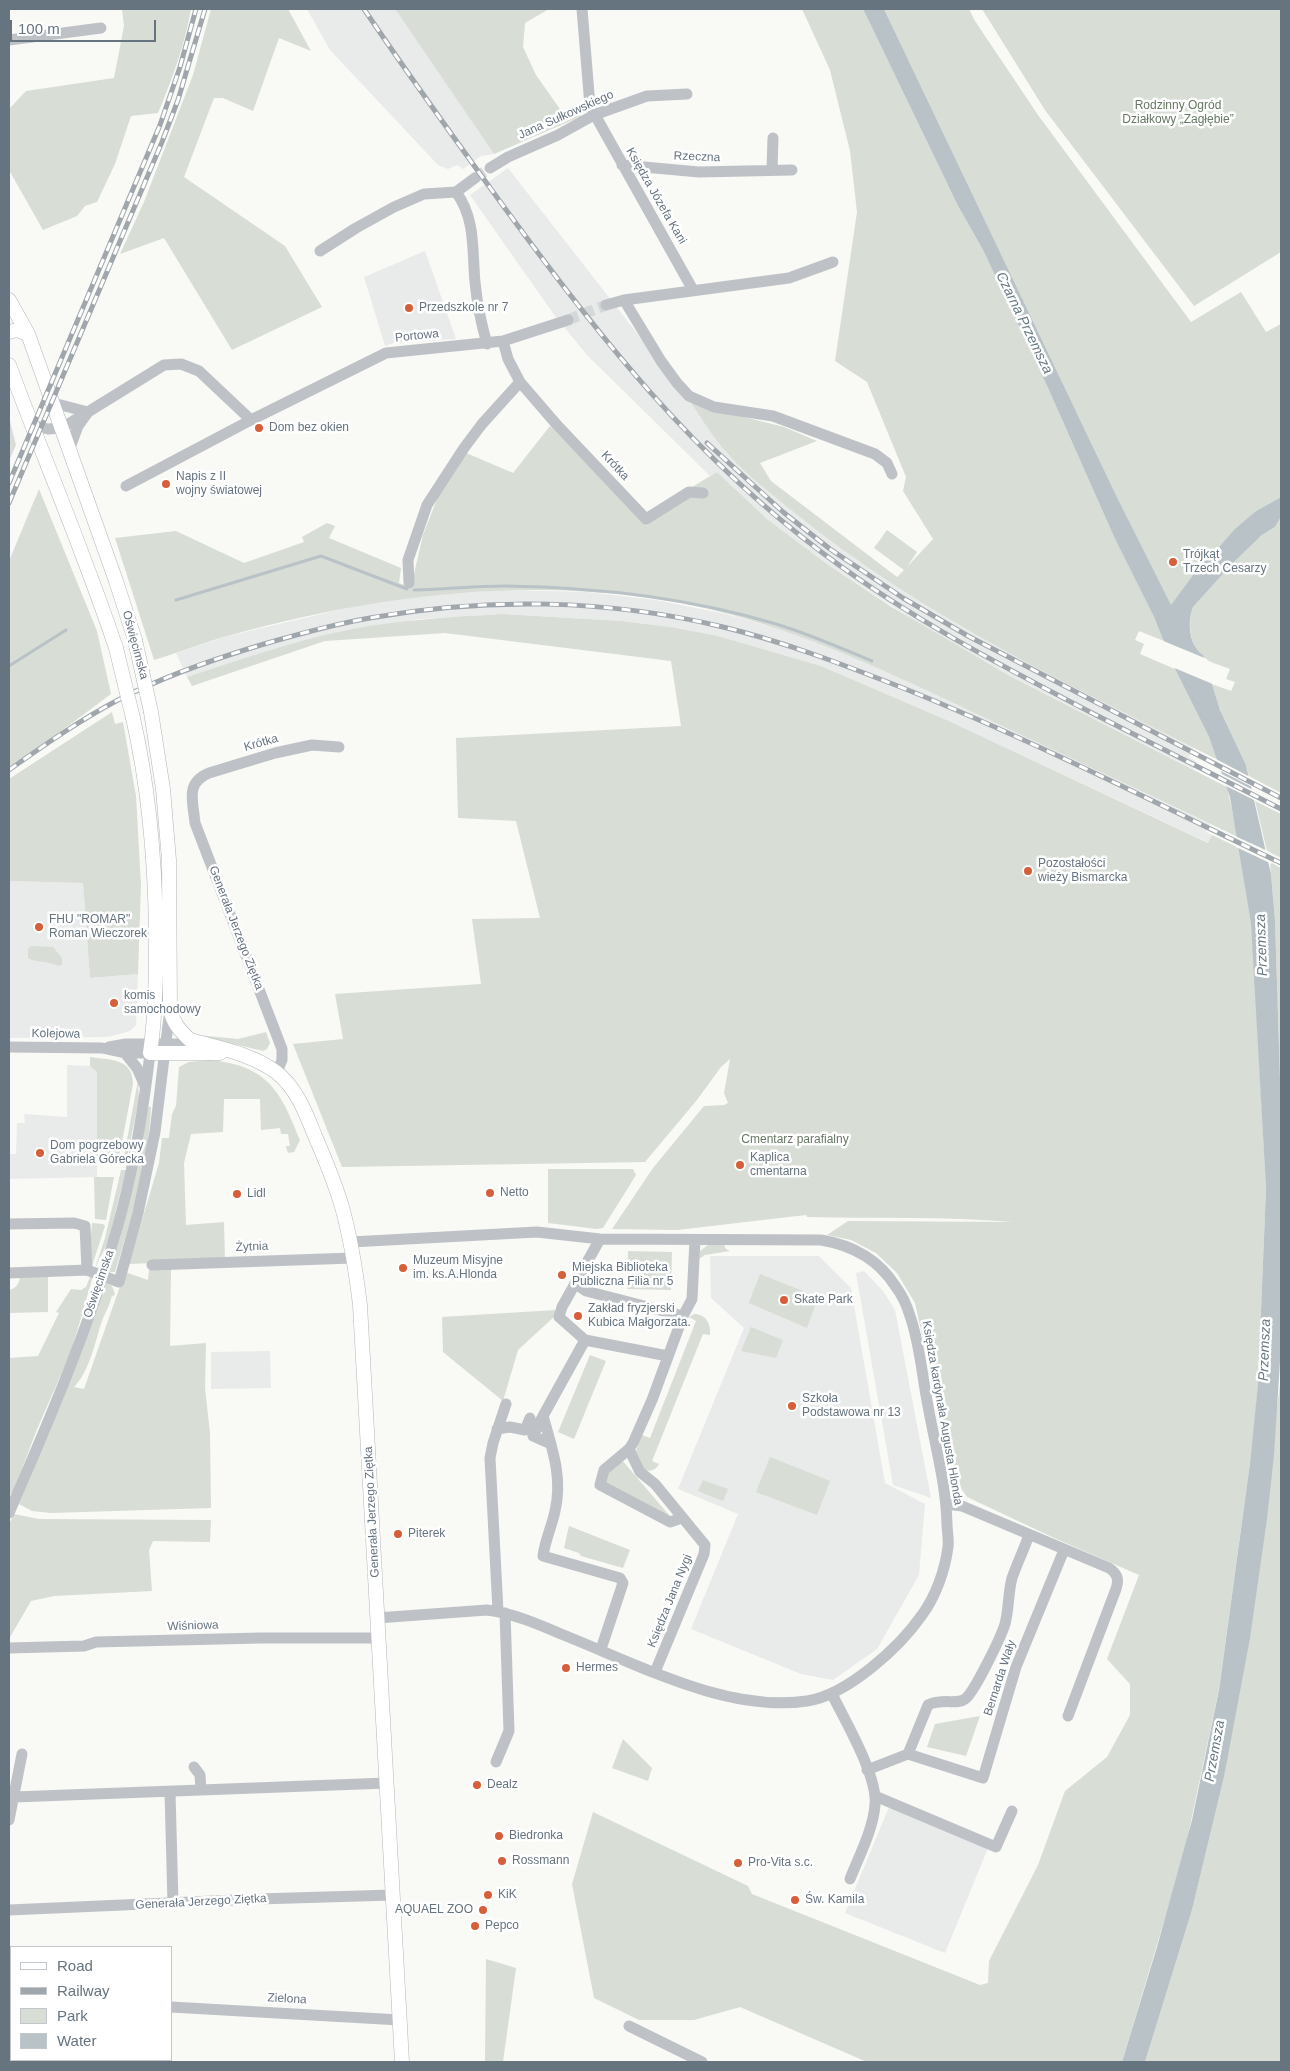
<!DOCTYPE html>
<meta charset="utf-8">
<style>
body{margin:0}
#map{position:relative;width:1290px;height:2071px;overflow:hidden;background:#f9f9f6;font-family:Helvetica,sans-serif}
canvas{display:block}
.frame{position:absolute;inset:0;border:10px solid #66747f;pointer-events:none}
.legend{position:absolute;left:10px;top:1946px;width:162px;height:115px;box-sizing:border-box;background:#fff;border:1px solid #c2c7cc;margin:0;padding:6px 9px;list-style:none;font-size:15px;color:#66747f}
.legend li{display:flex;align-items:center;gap:10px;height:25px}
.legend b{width:25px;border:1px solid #c2c7cc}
.scale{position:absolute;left:10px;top:20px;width:146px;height:22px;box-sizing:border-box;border:2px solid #66747f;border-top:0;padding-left:6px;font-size:15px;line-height:18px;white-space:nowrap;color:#66747f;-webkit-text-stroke:4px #fff;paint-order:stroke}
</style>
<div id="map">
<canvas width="1290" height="2071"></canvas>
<div class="frame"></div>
<ul class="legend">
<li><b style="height:6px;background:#fff"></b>Road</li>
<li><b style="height:6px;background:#a0a7ac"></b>Railway</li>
<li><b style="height:14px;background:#d8ddd6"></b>Park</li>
<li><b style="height:14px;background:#b9c3c7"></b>Water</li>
</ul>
<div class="scale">100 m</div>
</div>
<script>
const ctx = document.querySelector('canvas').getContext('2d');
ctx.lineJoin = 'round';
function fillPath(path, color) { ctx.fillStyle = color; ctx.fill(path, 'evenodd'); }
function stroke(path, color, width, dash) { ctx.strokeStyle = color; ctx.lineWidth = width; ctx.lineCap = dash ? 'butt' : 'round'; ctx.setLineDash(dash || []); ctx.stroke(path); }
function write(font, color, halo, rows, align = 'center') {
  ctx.font = font + ' Helvetica,sans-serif'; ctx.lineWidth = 5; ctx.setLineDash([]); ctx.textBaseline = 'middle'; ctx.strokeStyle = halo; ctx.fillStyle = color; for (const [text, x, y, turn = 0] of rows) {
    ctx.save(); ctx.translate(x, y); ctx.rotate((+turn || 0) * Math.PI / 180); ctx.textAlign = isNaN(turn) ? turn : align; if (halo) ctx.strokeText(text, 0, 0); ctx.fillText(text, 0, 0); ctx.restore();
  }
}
fillPath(new Path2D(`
 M307 9H395L494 154 481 156 463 169 457 165 448 169 438 165 330 50Z
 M508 168 690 401 728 455 775 497 854 558 901 589 1033 665 1194 748 1189 757 1197 762 1193 769 1008 675 924 627 827 564 767 519 717 472 710 476 587 355 555 316 470 195Z
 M425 251 456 339 394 343 385 346 364 277Z
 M502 590 587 592 656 600 726 614 786 631 846 653 904 678 1210 824 1206 832 1212 835 1209 843 949 721 821 666 718 636 671 627 621 621 502 614 421 619 347 630 295 643 187 677 176 653 228 636 351 607 418 596Z
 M9 881 83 883 90 978 138 974 136 1025 130 1031 108 1037 9 1038Z
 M67 1065 90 1066 97 1072V1177L9 1179V1154H16L17 1123H25L24 1114 67 1117Z
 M710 1256H819L851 1288 885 1483 925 1504 919 1575 877 1649 833 1680 801 1674 691 1629 738 1514 678 1489 744 1328 711 1298Z
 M864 1271 883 1291 895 1310 931 1498 893 1485 856 1273Z
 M270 1351 271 1388 211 1389V1352Z
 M889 1807 988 1848 945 1953 845 1913Z`), '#e9eaea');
fillPath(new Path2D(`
 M122 9H191C185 44 172 80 158 113L131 116 115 164 97 202 85 206 77 216 43 230 9 170V109L26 91 114 78 124 26Z
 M211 9H288L311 51 279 38 253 111 223 98H214L184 177 285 246 322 307 232 350 164 238 120 254 144 202 193 75Z
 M395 9H549L525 23 523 47 536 75 562 112 582 116 494 154Z
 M802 9H863L958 206 983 250 1048 388 1115 539 1154 617 1164 641 1139 631 1135 640 1144 644 1140 654 1175 669 1209 737 1218 760C1073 686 922 617 795 513 774 496 745 474 727 453 713 437 702 419 690 401L696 405 784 427 817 441 760 463 771 481 897 577 904 570 874 548 887 530 917 552 907 567 933 539 903 491 906 477 867 382 835 361 857 212 850 151 830 70Z
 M884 9H969L975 21 1038 115 1191 322 1241 292 1266 332 1281 324V497L1256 511 1202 563 1171 606 1116 495Z
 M982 9H1281V252L1194 306 1045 110Z
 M9 417 16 445 9 461Z
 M550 426 647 526 649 513 717 472 767 519 827 564 890 606 1008 675 1227 787 1238 837C1157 798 1075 760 994 722 907 681 822 639 729 614 565 571 392 591 231 635 205 642 180 652 154 660L115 538 176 531 244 563 304 542 302 537 327 523 335 526 329 538 401 568 399 583 411 587 423 535 439 494 464 452 513 473Z
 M39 489 97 631 111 694 9 770V561Z
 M1281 517V793L1249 776 1246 765 1220 710 1212 684 1231 691 1235 682 1226 679 1230 669C1223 666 1211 663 1204 658 1190 647 1187 623 1193 607L1233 563 1262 535 1275 527Z
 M502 614 621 621 671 627 718 636 821 666 949 721 1208 843 1212 835 1239 848 1251 924 1254 963 1266 1188 1258 1384 1255 1419 1250 1463 1219 1689 1184 1854 1122 2062H867L740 2007 694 2020H639L594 1998 572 1884 593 1812 748 1886 752 1894 980 1985 988 1983 989 1961 1038 1865 1065 1791 1107 1757 1130 1715V1684L1107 1659 1139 1575 1052 1537 967 1497 954 1478 915 1303 897 1273 876 1253 851 1240 827 1235 848 1221 1013 1222C944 1216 876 1219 807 1217L806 1215 677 1230 612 1229 653 1168 704 1106 724 1105 728 1103 724 1093 730 1059 721 1067 697 1100 645 1162 342 1167 293 1044 343 1039 335 994 481 984 472 919 540 918 516 821 458 818 456 738 681 726 671 661 445 633 325 641 192 686 187 677C240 660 293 641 347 630 398 620 450 617 502 614Z
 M112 712 115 724 123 722 136 796 141 885 138 974 90 978 83 883 9 881V779Z
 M1255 801 1281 814V858L1267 851Z
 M1270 862 1281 868V1109L1275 920Z
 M31 946 53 947 62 958V965L58 966C47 960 36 963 28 958V949Z
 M266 1032 270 1043 267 1049 263 1051 197 1035 238 1039Z
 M90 1057C110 1060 133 1058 133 1084L118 1163 97 1162V1072L90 1066Z
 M210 1060C268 1066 280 1090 300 1140L294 1152 289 1153 287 1151 286 1146H290L288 1134H281L280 1128 261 1130 260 1099H224L223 1132 191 1134 184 1163 186 1225 224 1222 225 1260 129 1264 159 1163 162 1138H169L172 1114 176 1106 179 1067 189 1062Z
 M138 1080 139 1099 126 1163 123 1162Z
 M148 1107H151C149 1162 131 1220 115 1272H110L120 1238Z
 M548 1169H633L636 1175 603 1228 597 1229 548 1223Z
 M121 1170H126L108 1242 95 1268 105 1238Z
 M94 1177H114L106 1220 95 1219Z
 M92 1223 103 1224 105 1226 92 1266 90 1245Z
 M708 1245H724L726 1249 730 1251 705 1255 699 1259 700 1251Z
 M628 1251 672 1252 671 1290 627 1289Z
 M171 1269 170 1346 206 1343 205 1388 210 1433 211 1508 51 1513 32 1511 19 1504 106 1283 112 1286 115 1294 113 1297 112 1295C110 1306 104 1314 101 1324 95 1343 89 1372 74 1387L84 1389 125 1272 148 1280 149 1270Z
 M20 1274H48V1312L9 1313V1290C17 1288 20 1283 20 1274Z
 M760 1274 818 1297 807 1328 749 1303Z
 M93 1276 71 1352 37 1429 14 1490 9 1496V1358L38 1356 59 1313 56 1312 71 1289 81 1290 86 1287 90 1277Z
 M555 1310 556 1315 518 1350 503 1401 443 1352 442 1317Z
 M694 1314C706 1314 711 1324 710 1335L703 1334 652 1461 659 1464C656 1470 651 1472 645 1470L636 1451 642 1435 650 1438 696 1321 689 1317Z
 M751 1327 783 1340 776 1358 741 1351Z
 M1281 1346V2062H1145L1192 1910 1224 1777 1280 1385Z
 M590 1355 606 1361 574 1439 558 1432Z
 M770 1457 830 1481 817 1515 756 1492Z
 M621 1459 669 1515 666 1517 609 1486 605 1481V1476Z
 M703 1480 728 1489 723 1501 698 1491Z
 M14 1514 39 1519 211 1520 210 1542 153 1541 149 1550 152 1591 54 1596 31 1601 9 1639V1524Z
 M569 1526 630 1550 623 1568 581 1556 579 1553 564 1548Z
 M980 1716 966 1756 927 1747 935 1724Z
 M623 1739 652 1768 648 1781 612 1768Z
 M486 1959 516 1968 503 2062H485Z`), '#d8ddd6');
fillPath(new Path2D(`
 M863 9H884L1116 495 1171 605 1202 563 1211 556 1235 529 1256 511 1281 497V517L1275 527 1262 535 1233 563 1193 607C1187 622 1189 646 1203 655L1220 710 1246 765 1271 874 1275 920 1281 1109V1346L1274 1455 1267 1519 1250 1638 1224 1777 1192 1910 1145 2062H1122L1157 1947 1192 1820 1219 1690 1250 1463 1258 1384 1266 1188 1251 924 1230 797 1209 737 1175 669 1154 617 1115 539 1048 388 983 250 958 206Z`), '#b9c3c7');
fillPath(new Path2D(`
 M1161 640 1207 659 1215 685 1172 667Z
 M1214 758 1252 778 1254 788 1219 770Z
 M1220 773 1255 791 1258 802 1224 785Z
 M1235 836 1270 852 1272 864 1236 847Z`), '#f9f9f6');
stroke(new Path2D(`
 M414 590C445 589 475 586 506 586 597 587 689 598 776 624 809 634 841 648 872 661
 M176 600 321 556 407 589
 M9 666 66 630`), '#b9c3c7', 3);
stroke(new Path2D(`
 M475 178 490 168
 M568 320 606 305`), '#d4d8d8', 11, [11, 5.5]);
const major = new Path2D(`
 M9 300 28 334 116 581 135 640
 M9 332 17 330 28 334
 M9 365C44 459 84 552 116 648
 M151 712 163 789 169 860 170 1009C173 1023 180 1031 190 1040 219 1048 252 1054 276 1072 296 1087 306 1113 315 1136 325 1159 335 1183 342 1207 351 1239 356 1272 360 1305L402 2062
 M133 718C149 788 155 859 156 931 156 972 156 1013 150 1053H220`);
stroke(major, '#b2b7bb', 15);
stroke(new Path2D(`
 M582 9 590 106 693 290
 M9 40 101 28
 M622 165 699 172 792 170
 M490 168 508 157 558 135 594 115 647 96 687 94
 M772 170 773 138
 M456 192C476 219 472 251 475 282 477 303 481 323 487 344
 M320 251 356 228 394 207 424 194 456 192 475 178
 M624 300 661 361 677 383 689 396 714 407 773 416 875 454 887 463 892 474
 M606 305 624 300 789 278 833 262
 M503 341 508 359 520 382 557 425 646 519 689 492 703 493
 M53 403 88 412 78 426 69 450
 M31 425 48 429 62 428 164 365 181 364 199 371 251 420 386 353 503 341 568 320
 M126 486 251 420
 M409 583 408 560 427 505 464 448 482 424 520 382
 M9 1047 102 1048 125 1053H150C144 1106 135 1159 122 1210 95 1314 52 1414 9 1513
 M109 1047 126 1044H183L190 1040
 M125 1053 137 1068 145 1086
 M277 1072 282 1060V1049L195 823C193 801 185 783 209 773L275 753 312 745 339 747
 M9 1224 74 1223 85 1226 87 1270
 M351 1242 537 1232 600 1239 821 1240C852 1245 879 1260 896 1287 902 1295 907 1306 910 1316 920 1344 922 1376 928 1406 935 1445 946 1484 947 1524 947 1531 949 1539 948 1547 945 1570 936 1596 922 1615 899 1648 847 1695 807 1701 726 1713 635 1663 561 1634 538 1624 512 1613 487 1610L377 1618
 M152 1265 353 1258
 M9 1273 87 1270 119 1282 138 1213 155 1132 170 1009
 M576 1284 586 1291 683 1316 652 1400 633 1443 629 1449 640 1472 655 1484 705 1545 704 1554 655 1672
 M683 1316 692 1299 695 1240
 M585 1340 559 1317 562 1307 600 1239
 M543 1416 533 1436 551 1444
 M497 1429 510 1427 525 1430 530 1418
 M629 1449 604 1470 600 1485 670 1522 682 1518
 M946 1504 962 1506 1109 1568C1118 1574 1119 1580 1116 1589L1068 1716
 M498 1611 490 1458 493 1443 506 1404
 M9 1648 84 1646 96 1642 260 1638H378
 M601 1649 623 1583 620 1578 543 1556C545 1540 552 1526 555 1511 563 1478 552 1448 543 1416L585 1340 668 1356
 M832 1694C845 1721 878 1776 875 1805 873 1830 859 1856 850 1879
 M908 1754 928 1705C942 1698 957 1705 965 1699 974 1693 1001 1637 1005 1624 1009 1609 1008 1593 1012 1578 1017 1564 1024 1549 1029 1535
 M496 1762 509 1731 505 1613
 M194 1767 200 1775 201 1790
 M867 1770 908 1754 983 1778 1016 1667 1064 1550
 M170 1792 173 1903
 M875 1796 996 1847 1012 1811
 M14 1797 387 1783
 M9 1820 22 1754
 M9 1910 258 1899 393 1895
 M9 2004H11
 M171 2007 400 2020
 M629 2026 702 2062`), '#bec2c6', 11);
stroke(major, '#fff', 14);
const rail = new Path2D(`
 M364 9C409 76 457 142 504 207 600 338 693 456 824 554 908 617 1000 665 1092 713 1155 745 1218 777 1281 809
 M707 443 783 512 830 549 903 598 968 636 1281 798
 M9 483 160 125 180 67 196 9
 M9 503 162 142 178 100 205 9
 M9 770C43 746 80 720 118 700 164 676 214 659 264 644 299 634 334 624 370 618 485 597 609 599 723 627 785 642 844 665 903 688 1032 740 1156 803 1281 863`);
stroke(rail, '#a0a7ac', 5);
stroke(rail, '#fff', 3, [9]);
const majorBridge = new Path2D(`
 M135 640 151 712
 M116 648 133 718`);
stroke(majorBridge, '#b2b7bb', 15, []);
stroke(majorBridge, '#fff', 14);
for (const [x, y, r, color] of [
 [409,308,5,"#d65e39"],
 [259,428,5,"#d65e39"],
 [166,484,5,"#d65e39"],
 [1173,562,5,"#d65e39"],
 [1028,871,5,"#d65e39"],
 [39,927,5,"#d65e39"],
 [114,1003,5,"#d65e39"],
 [40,1153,5,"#d65e39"],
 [740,1165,5,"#d65e39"],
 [490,1193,5,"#d65e39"],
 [237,1194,5,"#d65e39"],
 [403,1268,5,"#d65e39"],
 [562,1275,5,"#d65e39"],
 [784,1300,5,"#d65e39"],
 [578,1316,5,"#d65e39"],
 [792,1406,5,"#d65e39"],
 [398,1534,5,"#d65e39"],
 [566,1668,5,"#d65e39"],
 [477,1785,5,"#d65e39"],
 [499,1836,5,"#d65e39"],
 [502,1861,5,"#d65e39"],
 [738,1863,5,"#d65e39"],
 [488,1895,5,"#d65e39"],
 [795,1900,5,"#d65e39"],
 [483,1910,5,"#d65e39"],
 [475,1926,5,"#d65e39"]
]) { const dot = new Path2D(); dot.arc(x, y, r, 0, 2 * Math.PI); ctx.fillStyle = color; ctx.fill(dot); stroke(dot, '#fff', 2); }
write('12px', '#677864', '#fff', [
 ["Rodzinny Ogród",1178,106],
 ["Działkowy „Zagłębie”",1178,120],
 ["Cmentarz parafialny",795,1140]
]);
write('12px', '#66747f', '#fff', [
 ["Jana Sułkowskiego",566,115,-24],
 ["Rzeczna",697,157,2],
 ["Księdza Józefa Kani",656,196,60],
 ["Portowa",417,336,-6],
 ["Krótka",615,466,47],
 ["Oświęcimska",135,645,75],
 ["Krótka",261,743,-16],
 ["Generała Jerzego Ziętka",236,928,69],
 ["Kolejowa",56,1034,1],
 ["Żytnia",252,1247,-2],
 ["Oświęcimska",99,1284,-71],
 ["Księdza kardynała Augusta Hlonda",942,1413,80],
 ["Generała Jerzego Ziętka",372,1512,-93],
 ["Księdza Jana Nygi",670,1601,-68],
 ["Wiśniowa",193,1626,-2],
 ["Bernarda Wały",1000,1678,-72],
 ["Generała Jerzego Ziętka",201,1902,-3],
 ["Zielona",287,1999,3]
]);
write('12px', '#66747f', '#fff', [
 ["Przedszkole nr 7",419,308],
 ["Dom bez okien",269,428],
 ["Napis z II",176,477],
 ["wojny światowej",176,491],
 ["Trójkąt",1183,555],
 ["Trzech Cesarzy",1183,569],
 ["Pozostałości",1038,864],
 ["wieży Bismarcka",1038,878],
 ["FHU \"ROMAR\"",49,920],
 ["Roman Wieczorek",49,934],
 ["komis",124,996],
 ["samochodowy",124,1010],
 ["Dom pogrzebowy",50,1146],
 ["Gabriela Górecka",50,1160],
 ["Kaplica",750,1158],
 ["cmentarna",750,1172],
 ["Netto",500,1193],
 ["Lidl",247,1194],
 ["Muzeum Misyjne",413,1261],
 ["im. ks.A.Hlonda",413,1275],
 ["Miejska Biblioteka",572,1268],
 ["Publiczna Filia nr 5",572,1282],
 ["Skate Park",794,1300],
 ["Zakład fryzjerski",588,1309],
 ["Kubica Małgorzata.",588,1323],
 ["Szkoła",802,1399],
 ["Podstawowa nr 13",802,1413],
 ["Piterek",408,1534],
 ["Hermes",576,1668],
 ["Dealz",487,1785],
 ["Biedronka",509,1836],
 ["Rossmann",512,1861],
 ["Pro-Vita s.c.",748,1863],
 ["KiK",498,1895],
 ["Św. Kamila",805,1900],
 ["AQUAEL ZOO",473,1910,"right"],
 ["Pepco",485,1926]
], 'left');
write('italic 14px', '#667980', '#fff', [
 ["Czarna Przemsza",1024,323,64],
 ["Przemsza",1262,945,-92],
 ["Przemsza",1265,1350,-88],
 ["Przemsza",1215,1751,-80]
]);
</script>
